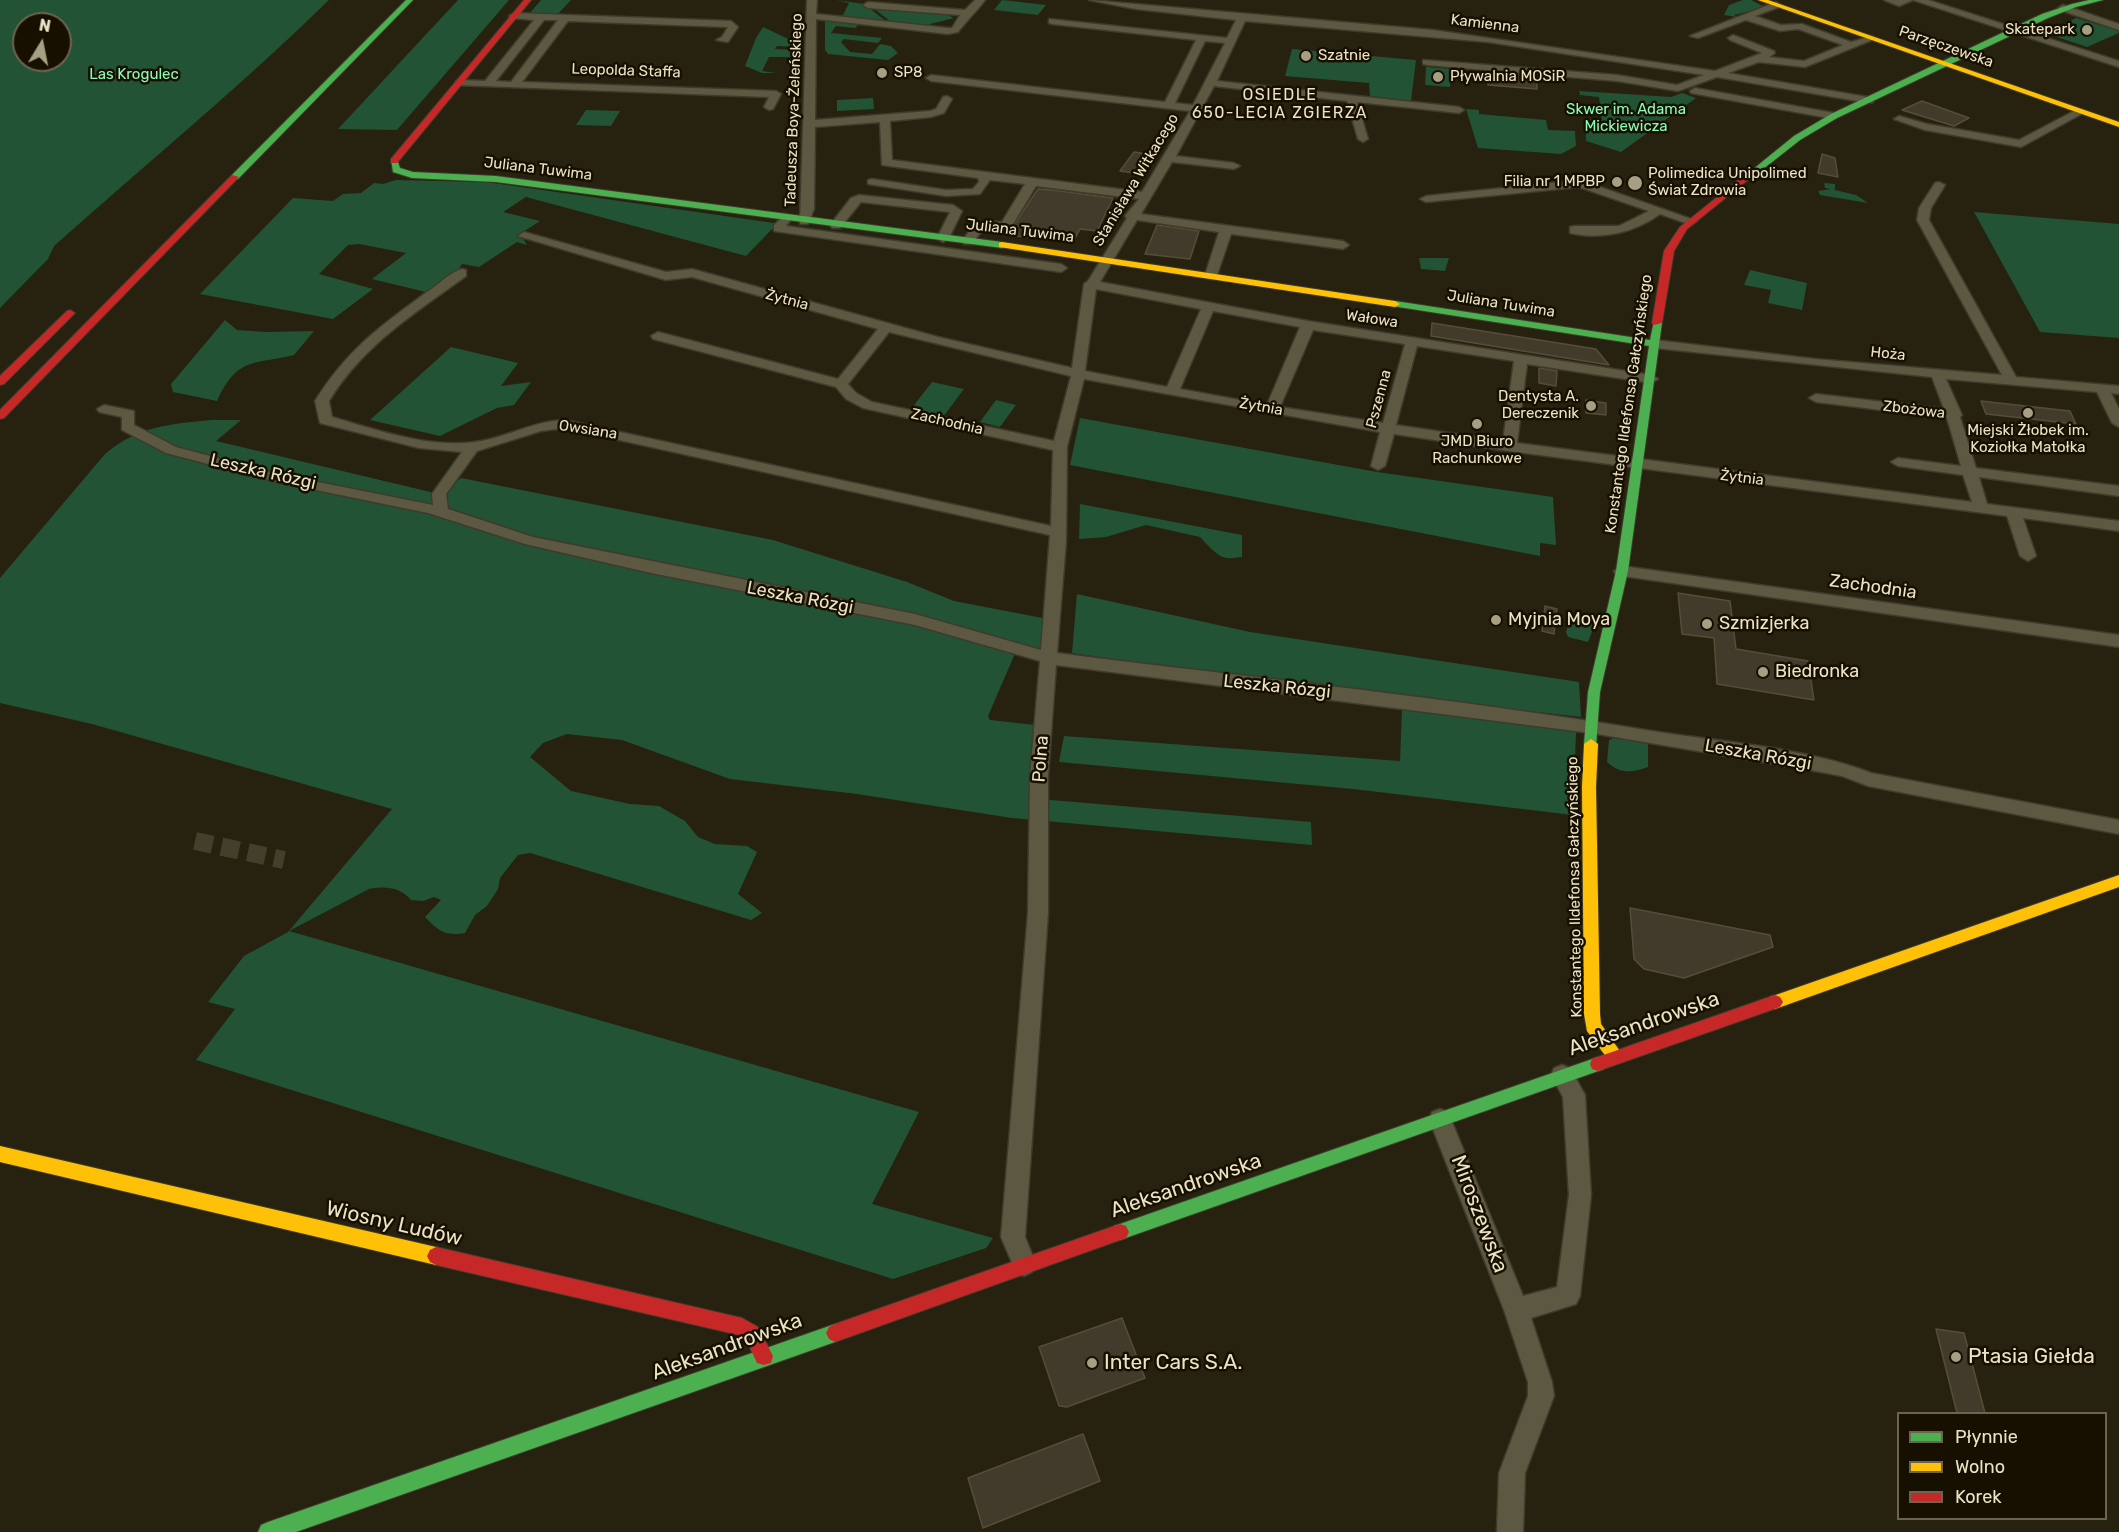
<!DOCTYPE html>
<meta charset="utf-8">
<style>
body{margin:0}
#map{position:relative;width:2119px;height:1532px;overflow:hidden;background:#26220f;font-family:Rubik,sans-serif}
canvas{display:block}
.legend{position:absolute;left:1897px;top:1412px;width:210px;height:108px;box-sizing:border-box;background:#171000;border:2px solid #6c644e;margin:0;padding:8px 10px;list-style:none;font-size:18px;color:#ebe3c3}
.legend li{display:flex;align-items:center;gap:12px;height:30px}
.legend b{width:30px;border:2px solid #6c644e}
.north{position:absolute;left:12px;top:12px;width:60px;height:60px;box-sizing:border-box;background:#171000;border:2px solid #6c644e;border-radius:50%;rotate:10deg;font-size:16px;font-weight:700;line-height:24px;text-align:center;color:#ebe3c3}
.north::after{content:'';display:block;margin:auto;width:21px;height:27px;background:#a69f84;clip-path:polygon(50% 0,100% 100%,50% 72%,0 100%)}
</style>
<div id="map">
<canvas width="2119" height="1532"></canvas>
<ul class="legend">
<li><b style="height:8px;background:#4caf50"></b>Płynnie</li>
<li><b style="height:8px;background:#ffc107"></b>Wolno</li>
<li><b style="height:8px;background:#c62828"></b>Korek</li>
</ul>
<div class="north">N</div>
</div>
<script>
const ctx = document.querySelector('canvas').getContext('2d');
ctx.lineJoin = 'round';
function fillPath(path, color) { ctx.fillStyle = color; ctx.fill(path, 'evenodd'); }
function stroke(path, color, width, dash) { ctx.strokeStyle = color; ctx.lineWidth = width; ctx.lineCap = dash ? 'butt' : 'round'; ctx.setLineDash(dash || []); ctx.stroke(path); }
function write(font, color, halo, rows, align = 'center') {
  ctx.font = font + ' Rubik,sans-serif'; ctx.lineWidth = 5; ctx.setLineDash([]); ctx.textBaseline = 'middle'; ctx.strokeStyle = halo; ctx.fillStyle = color; for (const [text, x, y, turn = 0] of rows) {
    ctx.save(); ctx.translate(x, y); ctx.rotate((+turn || 0) * Math.PI / 180); ctx.textAlign = isNaN(turn) ? turn : align; if (halo) ctx.strokeText(text, 0, 0); ctx.fillText(text, 0, 0); ctx.restore();
  }
}
fillPath(new Path2D(`
 M0 0H329C241 86 146 164 54 246L48 259 0 308ZM24 24H60V60H24Z
 M458 0H509L397 130 338 129Z
 M541 0H571L558 14H529Z
 M836 0 864 4 891 25 828 16 843 15 849 3Z
 M1002 0 1046 5 1038 15 994 10Z
 M1743 0H1751L1765 7 1734 15 1737 17 1724 15 1729 5Z
 M872 7 948 15 954 18 930 24 933 27 895 25Z
 M825 18 851 24 860 23 855 28 836 26 831 33 882 38 878 43 844 39 841 42 850 52 872 54 880 44 891 46 898 53 888 60 828 54 825 50Z
 M2076 18 2119 31V33L2087 47 2045 33Z
 M763 27 797 43V47L777 46 775 49 797 50 796 57H769L762 71 776 73H762L745 66 756 38Z
 M1292 49 1416 60 1411 101 1370 96 1369 83 1285 76Z
 M1426 67 1451 69 1450 87 1425 85Z
 M1579 91 1671 97 1682 93 1696 98 1621 152 1586 141 1585 119 1602 120 1599 97 1580 95Z
 M873 98 874 109 837 111V100Z
 M1466 109 1479 110V114L1546 120 1548 130 1575 131 1576 146 1561 154 1478 148Z
 M586 110 620 111 611 126 576 125Z
 M396 180 486 182 781 224 772 229 746 256 526 197 503 212 540 221 520 234 527 245 517 242 479 267 462 264 457 272 430 293 372 279 406 253 359 244 348 245 319 274 373 289 333 319 200 294 293 198 333 201 343 194 361 193 374 183 383 184Z
 M1824 183 1835 184V190L1856 195 1868 203 1820 195 1818 191 1831 189 1825 188Z
 M1974 212 2119 224V338L2040 332Z
 M1419 258H1449L1445 271 1421 269Z
 M1750 270 1807 283 1802 310 1768 303 1771 290 1744 285Z
 M225 320 237 330 267 332 314 331 294 355C251 365 238 357 217 401L173 392 171 384Z
 M451 347 518 363 501 386 531 382 514 405 497 408 440 436 370 420Z
 M932 382 964 389 943 417 911 409Z
 M996 400 1016 405 1000 427 980 422Z
 M1080 418 1377 472 1553 497 1556 545 1540 543V556L1070 465Z
 M211 420H241L216 441 439 494 461 478 773 540 907 582 954 601 1053 620 1050 658 1017 649 988 716 990 720 1044 726 1039 799 1311 822 1312 845 1012 818 857 794 730 779 622 740 567 734 543 743 530 757 571 791 630 804 659 806 685 821 698 837 715 844 747 846 757 852 738 894 762 913 751 920 530 853 518 855 500 878 498 889 487 906 475 915 465 933C446 937 437 930 425 917L441 900 434 897 423 901 411 900C400 887 385 886 369 889L289 931 919 1112 872 1204 993 1238 986 1248 893 1279 196 1060 235 1009 208 1002 244 956 288 932 392 809 92 724 0 703V578L105 454C138 426 170 424 211 420Z
 M1080 504 1242 535V557C1237 557 1231 559 1227 558 1217 557 1206 543 1200 537L1146 525 1106 537 1079 539Z
 M1077 594 1250 632 1579 682 1581 717 1233 677 1072 653Z
 M1577 616 1596 621 1588 642 1568 637 1566 632 1570 619Z
 M1402 710 1576 732 1573 815 1353 789 1059 762 1064 736 1400 761Z
 M1614 738 1648 742V767C1632 773 1620 774 1607 762L1609 740Z`), '#225334');
const building = new Path2D(`
 M1488 72 1537 76V89L1488 85Z
 M1922 101 1969 118 1954 126 1902 110Z
 M1134 152 1149 154 1140 174 1120 171Z
 M1822 154 1835 158 1838 177 1818 173Z
 M1038 189 1052 190 1113 198 1097 231 1080 229 1073 242 1007 235Z
 M1157 225 1199 231 1190 259 1145 254Z
 M1432 323 1596 349 1609 365 1431 336Z
 M1539 368 1557 371 1556 386 1539 383Z
 M1586 400 1606 403V415L1586 413Z
 M1981 401 2070 411 2076 424 1986 414Z
 M1678 593 1730 601 1736 649 1808 661 1814 700 1717 684 1714 638 1682 634Z
 M1545 606 1557 609 1554 634 1542 631Z
 M1630 908 1770 935 1773 947 1684 978 1644 969 1634 959Z
 M1122 1318 1145 1378 1067 1407 1059 1406 1039 1347Z
 M1936 1329 1964 1333 1985 1413H1957Z
 M1083 1434 1100 1481 983 1528 968 1478Z`);
fillPath(building, '#423b2b');
stroke(building, '#564d38', 1.5);
stroke(new Path2D(`
 M195 841 284 860`), '#443f2a', 18, [18, 9]);
const street = new Path2D(`
 M807 0H817L816 14 948 28H952L960 15 868 8 863 5 868 2 965 10 975 0H985C976 12 967 20 958 32L948 34 816 19 815 120 930 111 936 109 943 97 947 96 952 99 944 113 931 117 890 121 892 160 1142 192 1190 111 931 81 926 78 931 75 1165 102 1196 40 1052 24 1049 23V19L1227 38 1236 20 1136 9 1089 0 1433 30 1715 71 1762 53 1730 40 1728 38 1733 35 1774 51 1775 53 1769 57 1804 61 1843 45 1798 29 1780 31 1746 20 1698 38 1690 36 1776 2 1781 5 1779 7 1755 16 1781 25 1802 24 1851 42 1872 36V40L1805 67 1759 62 1728 73 1873 98V102L1869 103 1717 77 1678 91 1617 81 1427 65 1423 64V60L1617 75 1677 85 1704 75 1488 42 1245 21 1217 81 1459 107 1464 110 1459 113 1357 102 1368 139 1363 142 1358 139 1347 101 1214 86 1176 156 1234 163 1240 166 1234 169 1172 162 1141 214 1343 241 1349 245 1343 249 1231 234 1217 275 1211 279 1205 275 1219 232 1137 220 1100 282 1308 321 1651 375 1658 379 1651 383 1527 364 1517 443 1972 502 1963 475 1898 466 1891 462 1898 458 1961 466 1947 418 1816 402 1809 398 1816 394 1944 409 1932 377 1655 348 1648 344 1655 340 1815 359 2002 375 1917 220 1919 208 1935 183 1939 182 1945 185 1931 208 1929 220 2016 377 2119 386V394L2111 393 2119 409V427L2112 423 2097 392 1946 379 1962 415 1960 417 1976 468 2119 486V496L1979 477 1987 504 2119 521V531L2023 518 2036 556 2028 561 2020 556 2007 516 1509 451 1394 434 1385 466 1378 470 1371 466 1380 432 1084 379 1067 447 1066 541 1057 653C1255 678 1455 698 1652 731 1720 742 1808 748 1871 773L2119 820V834L1868 786 1842 776 1804 769 1591 733 1056 665 1048 776V913L1025 1237 1036 1264 1032 1272 1024 1276 1016 1272 1001 1237 1028 913 1030 776 1040 661 915 625 651 573 525 544 428 513 277 482 166 453 122 430V417L99 412 97 409 104 405 134 411V425L176 447 278 474 433 505 432 494 462 452 419 448 320 423 315 401C347 350 379 327 427 292 438 285 450 272 462 269L466 270V276C414 314 364 344 329 401L332 417C378 430 432 450 481 441 510 436 534 421 565 420L1051 526 1053 450 863 408 846 399 836 387 653 339 651 336 658 332 838 379 878 329 692 277 666 280 518 236 524 232 666 272 692 269 938 337 1072 368 1084 284 1088 281 1127 218 1125 216 1139 199 1036 186 1010 229H983L972 244H964L962 241 976 222H1002L1025 184 990 180 980 194 946 196 868 184V180L872 179 946 190 973 189 979 182 978 178 882 165 880 122 815 127 814 209 808 224H800ZM1205 41 1225 43 1193 105 1175 103ZM1096 289 1201 309 1167 387 1085 371ZM1213 311 1300 327 1267 405 1180 389ZM1313 330 1405 344 1383 423 1280 407ZM889 332 1071 376 1054 441 872 402 856 393 848 384ZM1417 346 1514 361 1503 441 1396 425ZM565 428 1050 535 1041 650 915 614 533 537 448 509 446 494 477 451 541 431Z
 M1884 0H1913L1899 6Z
 M1913 0H1928L2119 61V67Z
 M2063 5 2119 24V30L2060 10 2058 8Z
 M514 13 731 21 738 27 728 42 716 40 722 37 728 27 568 21 522 82 776 91 781 94 773 109 769 110 764 107 769 97 456 85V81L460 80 485 81 534 20 511 18 509 16ZM544 20H558L511 82 496 81Z
 M1695 88 1834 113 1839 116 1834 119 1691 93 1690 91Z
 M2076 110 2085 112 2021 147 1925 130 1894 119 1899 116 1927 124 2019 140Z
 M1580 180 1697 221 1691 225 1660 214C1634 233 1601 240 1570 233V227L1574 226H1619L1649 211 1579 187 1426 202 1420 199 1426 196Z
 M859 195 953 205 962 211 949 238 943 242 937 238 950 212 861 202 840 228H832L830 225 851 198Z
 M786 214 792 218 786 226 1061 264 1067 268 1061 272 774 231V225Z
 M1622 566 2119 635V647L1616 575 1614 571Z
 M1562 1065 1570 1068 1585 1095 1591 1195 1580 1296 1576 1304 1531 1318 1552 1382 1554 1396 1525 1473 1523 1532H1497L1499 1473 1528 1396V1382L1504 1310 1429 1119 1432 1112 1440 1109 1448 1112 1523 1296 1557 1287 1569 1195 1563 1097 1551 1075 1554 1068Z`);
const fast = new Path2D(`
 M406 0H413L238 179H232V175Z
 M2089 0H2103L2076 7 2048 18 1837 118 1800 140 1753 177 1746 175 1794 136 1831 114 2042 14 2072 4Z
 M391 159H397L400 168 413 172 496 176 1002 242 1007 245 1002 248 496 182 412 178 393 172Z
 M1395 301 1650 340 1654 321 1662 323 1628 571 1600 692 1596 747H1586L1584 744 1588 692 1616 571 1649 346 1392 306 1390 304Z
 M1598 1057 1604 1059 1606 1064 1604 1069 1120 1240 1114 1238 1111 1232 1114 1226 1120 1224Z
 M835 1324 841 1327 844 1333 841 1339 835 1342 296 1532H258L261 1525 268 1522Z`);
const slow = new Path2D(`
 M1758 0H1768L2119 122V127Z
 M1002 242 1395 301 1400 304 1395 307 999 247V243Z
 M1591 739 1598 744 1596 787 1600 1014 1601 1024 1624 1057 1622 1062 1616 1064 1610 1062 1587 1031 1584 1014 1582 787 1584 744Z
 M2119 875V887L1775 1009 1770 1007 1767 1002 1770 997Z
 M0 1146 436 1247 442 1250 445 1256 442 1262 436 1265 0 1162Z`);
const jam = new Path2D(`
 M524 0H531L397 163H391V159Z
 M1747 173 1754 175 1687 229 1674 251 1662 323 1654 325 1652 323 1664 251 1680 227Z
 M232 175 239 177 4 418 0 419V410Z
 M70 310 75 313 4 384 0 385V376L67 311Z
 M1775 995 1780 997 1783 1002 1780 1007 1598 1071 1592 1069 1590 1064 1592 1059Z
 M1120 1224 1126 1226 1129 1232 1126 1238 1120 1240 835 1342 829 1339 826 1333 829 1327 835 1324Z
 M436 1247 742 1318 758 1327 773 1356 771 1363 764 1365 757 1363 746 1339 739 1335 436 1265 430 1262 427 1256 430 1250Z`);
stroke(street, '#3f3b2c', 3);
stroke(fast, '#3f3b2c', 2);
stroke(slow, '#3f3b2c', 2);
stroke(jam, '#3f3b2c', 2);
fillPath(street, '#5d5842');
fillPath(fast, '#4caf50');
fillPath(slow, '#ffc107');
fillPath(jam, '#c62828');
for (const [x, y, r, color] of [
 [2087,30,6,"#a69f84"],
 [1306,56,6,"#a69f84"],
 [882,73,6,"#a69f84"],
 [1438,77,6,"#a69f84"],
 [1617,182,6,"#a69f84"],
 [1635,183,8,"#a69f84"],
 [1591,406,6,"#a69f84"],
 [2028,413,6,"#a69f84"],
 [1477,424,6,"#a69f84"],
 [1496,620,6,"#a69f84"],
 [1707,624,6,"#a69f84"],
 [1763,672,6,"#a69f84"],
 [1956,1357,6,"#a69f84"],
 [1092,1363,6,"#a69f84"]
]) { const dot = new Path2D(); dot.arc(x, y, r, 0, 2 * Math.PI); ctx.fillStyle = color; ctx.fill(dot); stroke(dot, '#171000', 2); }
write('15px', '#ebe3c3', '#171000', [
 ["Kamienna",1485,24,7],
 ["Parzęczewska",1946,47,19],
 ["Leopolda Staffa",626,71,2],
 ["Tadeusza Boya-Żeleńskiego",794,110,-88],
 ["Juliana Tuwima",538,169,7],
 ["Stanisława Witkacego",1136,180,-59],
 ["Juliana Tuwima",1020,231,7],
 ["Żytnia",787,300,15],
 ["Juliana Tuwima",1501,304,9],
 ["Wałowa",1372,319,9],
 ["Hoża",1888,354,6],
 ["Pszenna",1379,399,-75],
 ["Konstantego Ildefonsa Gałczyńskiego",1629,404,-82],
 ["Żytnia",1261,407,10],
 ["Zbożowa",1914,410,7],
 ["Zachodnia",947,422,13],
 ["Owsiana",588,430,9],
 ["Żytnia",1742,478,7],
 ["Konstantego Ildefonsa Gałczyńskiego",1575,887,-91]
]);
write('15px', '#ebe3c3', '#171000', [
 ["Skatepark",2075,30,"right"],
 ["Szatnie",1318,56],
 ["SP8",894,73],
 ["Pływalnia MOSiR",1450,77],
 ["Polimedica Unipolimed",1648,174],
 ["Świat Zdrowia",1648,191],
 ["Filia nr 1 MPBP",1605,182,"right"],
 ["Dentysta A.",1579,397,"right"],
 ["Dereczenik",1579,414,"right"],
 ["Miejski Żłobek im.",2028,431,"center"],
 ["Koziołka Matołka",2028,448,"center"],
 ["JMD Biuro",1477,442,"center"],
 ["Rachunkowe",1477,459,"center"]
], 'left');
write('15px', '#89fdb6', '#171000', [
 ["Las Krogulec",134,75],
 ["Skwer im. Adama",1626,110],
 ["Mickiewicza",1626,127]
]);
ctx.letterSpacing = '1.5px';
write('16px', '#ebe3c3', '#171000', [
 ["OSIEDLE",1280,95],
 ["650-LECIA ZGIERZA",1280,113]
]);
ctx.letterSpacing = '0px';
write('18px', '#ebe3c3', '#171000', [
 ["Leszka Rózgi",263,472,13],
 ["Zachodnia",1873,587,8],
 ["Leszka Rózgi",800,598,11],
 ["Leszka Rózgi",1277,687,6],
 ["Leszka Rózgi",1758,755,10],
 ["Polna",1041,759,-86]
]);
write('18px', '#ebe3c3', '#171000', [
 ["Myjnia Moya",1508,620],
 ["Szmizjerka",1719,624],
 ["Biedronka",1775,672]
], 'left');
write('21px', '#ebe3c3', '#171000', [
 ["Aleksandrowska",1644,1024,-19],
 ["Aleksandrowska",1186,1186,-19],
 ["Miroszewska",1479,1214,69],
 ["Wiosny Ludów",394,1224,13],
 ["Aleksandrowska",727,1347,-20]
]);
write('21px', '#ebe3c3', '#171000', [
 ["Ptasia Giełda",1968,1357],
 ["Inter Cars S.A.",1104,1363]
], 'left');
</script>
